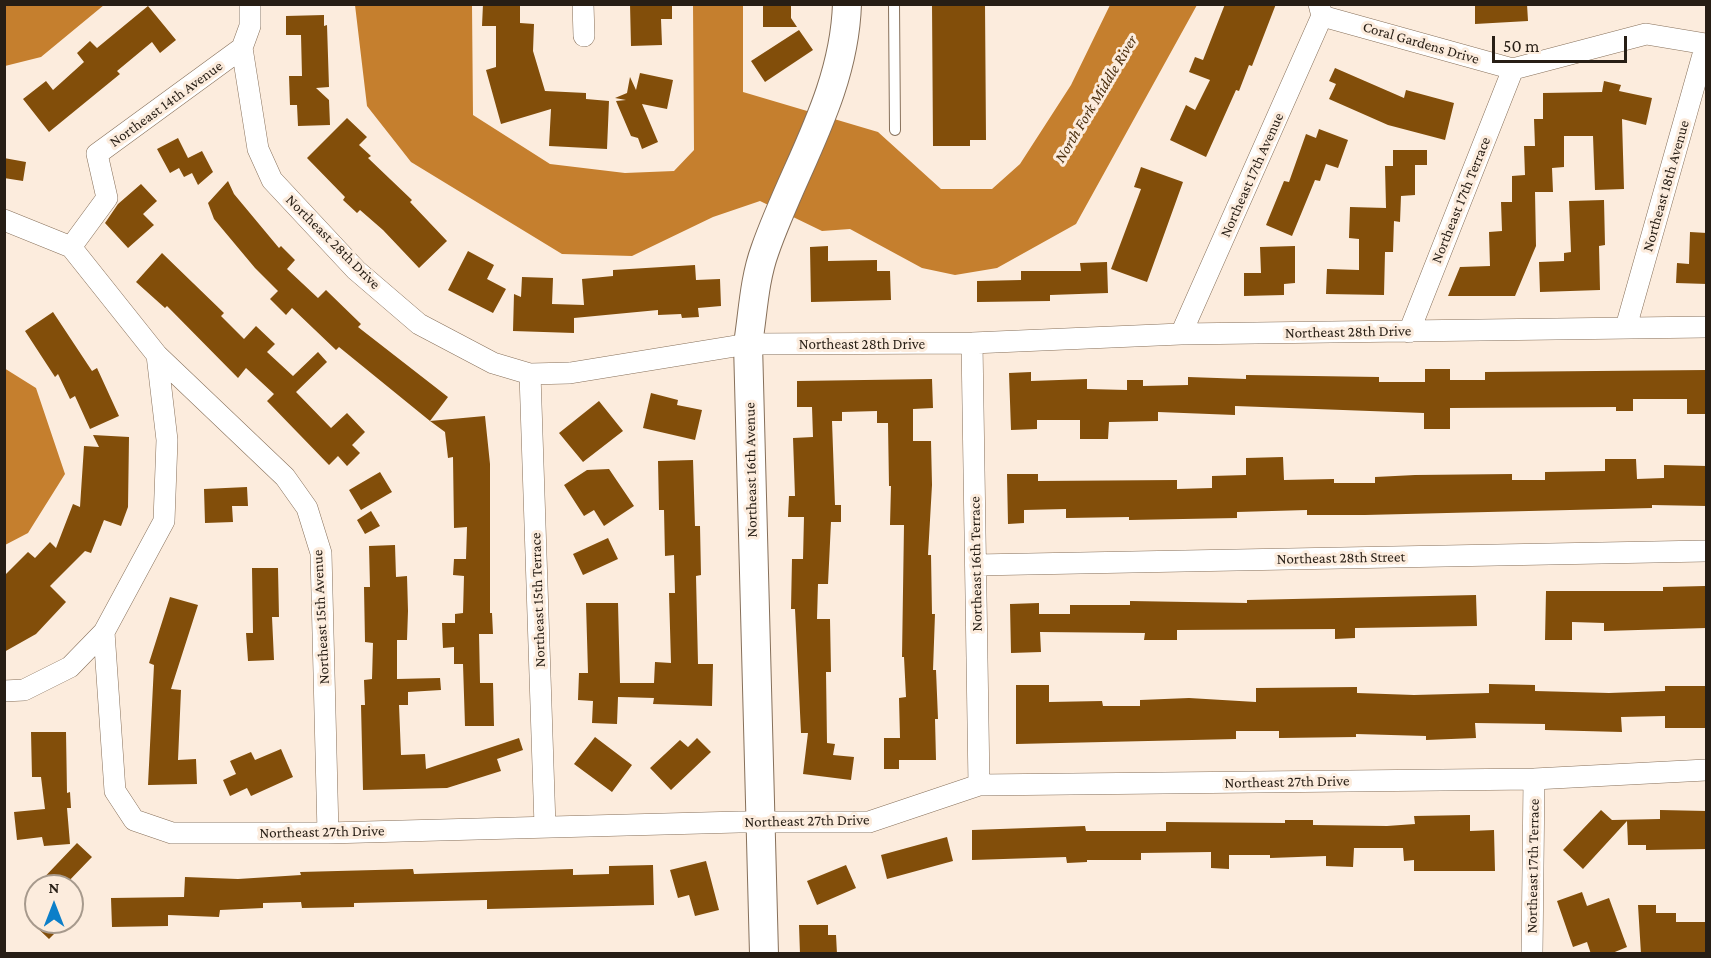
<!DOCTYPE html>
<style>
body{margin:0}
#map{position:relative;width:1711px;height:958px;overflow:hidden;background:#fcecdd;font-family:"Crimson Pro",serif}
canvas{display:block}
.frame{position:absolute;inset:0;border:6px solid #271e15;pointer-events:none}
.north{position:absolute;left:24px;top:874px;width:60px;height:60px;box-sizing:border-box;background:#fcecdd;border:2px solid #a79a8d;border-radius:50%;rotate:0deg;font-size:16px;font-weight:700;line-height:24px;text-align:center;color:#271e15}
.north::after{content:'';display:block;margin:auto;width:21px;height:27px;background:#0c7fc9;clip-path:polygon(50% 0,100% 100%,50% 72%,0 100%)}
.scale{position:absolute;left:1492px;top:36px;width:135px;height:27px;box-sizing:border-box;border:3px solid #271e15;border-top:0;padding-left:8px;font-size:18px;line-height:21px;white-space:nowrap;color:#271e15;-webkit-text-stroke:4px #fcecdd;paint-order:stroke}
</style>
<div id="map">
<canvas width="1711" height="958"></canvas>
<div class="frame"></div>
<div class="north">N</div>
<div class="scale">50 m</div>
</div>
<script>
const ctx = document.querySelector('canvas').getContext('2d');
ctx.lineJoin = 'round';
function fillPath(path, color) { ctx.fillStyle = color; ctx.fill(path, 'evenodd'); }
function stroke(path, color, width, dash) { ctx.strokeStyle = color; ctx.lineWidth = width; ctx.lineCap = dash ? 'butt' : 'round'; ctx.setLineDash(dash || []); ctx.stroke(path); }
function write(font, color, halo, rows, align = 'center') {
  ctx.font = font + ' "Crimson Pro",serif'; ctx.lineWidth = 6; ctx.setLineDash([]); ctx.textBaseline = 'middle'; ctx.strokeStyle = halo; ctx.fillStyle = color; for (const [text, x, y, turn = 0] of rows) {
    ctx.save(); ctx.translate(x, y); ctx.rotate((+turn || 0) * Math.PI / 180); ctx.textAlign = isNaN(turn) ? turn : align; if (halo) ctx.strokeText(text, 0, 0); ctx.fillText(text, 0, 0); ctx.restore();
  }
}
fillPath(new Path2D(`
 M4 5 5 4 104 5 41 57 5 66Z
 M355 5H472L473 115 550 164 625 173 674 171 694 150 693 5H743V92L878 132 941 189H992L1020 164 1071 85 1110 5H1197L1076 224 997 268 955 275 922 268 850 229 822 231 760 201 713 217 632 256 562 254 411 162 367 106Z
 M4 368 36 388 65 474 28 533 5 545Z`), '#c57f2e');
fillPath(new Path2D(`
 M483 4H520V23L534 24 533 51 545 91 586 93V99L609 101 607 149 549 146 551 109 501 124 486 70 496 67V26H482Z
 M630 4H672V19H661L662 45 631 46Z
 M763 4H791V18L797 27H763Z
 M932 4H985L986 140H970V146H933Z
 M1225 4H1276L1252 66 1249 65 1239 91 1236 90 1206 157 1170 140 1186 105 1195 110 1210 80 1189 72 1195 57 1203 60Z
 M1475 4H1527L1528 21 1475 24Z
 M148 6 176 40 160 53 152 42 117 71 120 74 49 132 23 99 46 81 53 90 84 62 77 53 90 41 97 48Z
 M324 15V26L327 25 329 87 316 88 329 100 330 125 298 126 297 105H290L289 76H302L301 35H286V16Z
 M799 30 813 50 765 82 751 61Z
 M1335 68 1404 98 1406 90 1454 103 1445 140 1388 125 1329 99 1336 84 1329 81Z
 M640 73 673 80 667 109 642 104 658 142 642 149 638 138 631 136 616 101 626 100 615 98 627 93 630 77 636 90Z
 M1604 81 1621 85 1619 91 1652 98 1646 125 1622 119 1624 189 1595 190 1593 136H1564V167L1552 168 1553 192H1535L1536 246 1515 296H1448L1460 267 1490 266 1489 232 1502 231 1501 202H1512V176L1525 175 1524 146H1535L1534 119H1543V93L1602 92Z
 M347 118 367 137 359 145 371 156 368 158 412 200 410 202 447 241 419 268 383 230 360 210 357 213 343 200 345 197 307 158Z
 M1319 129 1348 140 1338 168 1326 164 1320 181 1315 180 1292 236 1266 225 1284 181 1289 182 1306 134 1316 138Z
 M178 138 188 158 202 151 213 172 198 185 192 173 184 177 179 168 170 173 157 149Z
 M1393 150H1427V165H1415V195L1401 196 1400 222 1394 221 1393 252H1385L1384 295 1326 294 1327 269 1359 270V239L1349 238 1350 207 1386 208 1385 166H1393Z
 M4 158 26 162 23 181 4 178Z
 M1141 167 1183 182 1147 282 1111 269 1141 189 1134 187Z
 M228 181 234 194 279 248 281 246 295 260 287 269 318 298 326 290 361 324 358 327 448 397 430 421 339 347 336 350 292 308 286 315 270 299 278 291 255 268 214 219 208 203Z
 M141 184 157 201 143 214 154 225 128 248 105 223 118 204Z
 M1604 200 1605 245 1599 246 1600 290 1540 292 1539 262 1564 261V253L1571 252 1569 201Z
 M1690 232 1707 233V284L1676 283 1677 263 1689 264Z
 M828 246V261L877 260V271H890L891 300 811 302 810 247Z
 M1295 246V283L1284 284V295L1244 296V273H1261L1260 247Z
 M468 251 494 265 487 279 506 289 493 313 448 290Z
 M162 253 224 313 221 316 244 339 256 326 275 344 267 352 293 376 318 352 327 362 296 392 331 428 347 413 365 432 352 445 360 453 347 466 338 456 329 465 267 401 274 394 246 368 238 378 167 306 165 308 136 282Z
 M1107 262 1108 293 1050 295V301L977 302V281L1021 280V271H1081L1080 263Z
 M695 265 696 280 720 279 721 306 698 308 699 317 682 318 681 314 658 315V310L574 318V333L513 331 514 294 521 297 522 277 553 278 552 304 584 305 582 279 613 276V270Z
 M53 312 92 371 97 368 119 416 90 429 75 396 70 399 58 374 55 377 25 331Z
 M1425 369H1450V380H1485V372L1707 370V414H1687V399H1633V411H1616V407L1450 408V429H1424V413L1235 406V415L1158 412V421L1109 422 1108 439H1080V420H1037V429L1011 430 1009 373 1031 372V381L1087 379V389L1127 390V380H1143V386L1188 385V377L1246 379V375L1379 377V382H1425Z
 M932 379 933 408 913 409V441H931L932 485 928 555H931L932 614H935L933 670H936L938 719H935L936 760H899V769H884V738H900L899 698 906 697 904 657H902L904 525H890L891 486H889L888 423H877V411L842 412V421H832L835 505H841V522H831L828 584H818L817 619H830L831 672H826L827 743 835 744 833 755 854 757 851 780 803 774 808 733H801L795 609H791L792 559H803L804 517H788L789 496H795L793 438 813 437 812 407H797V381Z
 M651 393 678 400 677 405 702 410 695 440 643 428Z
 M599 401 623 431 583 462 559 433Z
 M485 416 490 464V613H492L493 634H479L480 683H493L494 726H465L463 664H454V647L443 648 442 623H455V614L463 613 464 576 453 575 454 559H466L467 527 454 528 453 457 448 458 445 432 430 421Z
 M93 435 129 437 128 507 121 526 104 520 91 553 85 551 50 586 66 602 36 634 4 652V576L28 552 35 558 50 542 56 548 73 504 80 507 84 446 99 447Z
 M1283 457 1284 480 1334 479V483H1375V477L1415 475 1512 474V480H1545V472L1605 471V459H1636L1637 479 1664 478V465L1707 466V506L1652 505V508L1365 515H1307V510L1237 512V518L1129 520V517L1066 518V509L1024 510V523L1008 524 1007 474H1038V481L1177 480V489L1212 488V476L1246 475V458Z
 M693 460 695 526H700L701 575 696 576 698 664H713L712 706 653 704 654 698 618 697 617 724 592 723 593 701 578 700 579 673H588L586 603H618L620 683H654L655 662 671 663 669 593H675L674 555 665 556 664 510H659L658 461Z
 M609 469 634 506 604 526 594 510 584 516 564 485 587 470Z
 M380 472 392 492 361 510 349 490Z
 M247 487 248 506H232L233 522 205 523 204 489Z
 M371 511 380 526 365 534 357 520Z
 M608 538 618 559 583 575 573 554Z
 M395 545 396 577 407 576 408 611 407 640H397V679L440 678 441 690 408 692V705H399L401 755 425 754 426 769 519 738 523 750 497 759 501 771 447 788 363 790 361 705H365L364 680 372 679 373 643 365 642 364 587H370L369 546Z
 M252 568H278L279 617H272L274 660 248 661 246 633H253Z
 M1705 586 1706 628 1604 631V623L1572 622V640H1545L1546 591H1663V587Z
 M1476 595 1477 626 1355 628V638L1335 639V629L1177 630V640H1144L1145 633 1040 632 1041 652 1011 653 1010 604 1039 603V614H1070V605H1130V601L1247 603V600Z
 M170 597 198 605 171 689 181 690 178 760 196 759 197 784 148 785 154 665 149 663Z
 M1489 684 1535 685V691L1609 693 1665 691V686H1707V728H1665V716L1621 717 1622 732 1545 730V724L1475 723 1476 738 1426 740V736L1356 734V737L1279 738V731H1236V739L1016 744V685H1049V702L1102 701 1103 706H1140V700L1189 698 1256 702V688L1357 687V693L1414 695 1489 693Z
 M31 732H66L67 793 70 792 71 808H67L70 844 44 846 42 837 17 840 14 812 45 809 41 777H32Z
 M595 737 632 765 612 792 574 764Z
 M697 738 711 752 671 790 650 768 680 740 688 747Z
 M281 749 293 777 251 796 247 788 230 796 223 780 236 774 230 761 251 752 255 760Z
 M1601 810 1612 820 1660 819V810L1707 811V849L1646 850V845H1628L1627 821 1583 869 1563 850Z
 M1470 815V831L1494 830 1495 871H1414V860L1404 861 1403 848H1354L1353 867 1326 866V856L1270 858V855H1229V869L1211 868V852L1141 853V860H1087V862L1067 863 1066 857 972 860V830L1085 826 1086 831H1166V822L1285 823V820H1313V825L1387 826 1415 824 1414 816Z
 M947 837 953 861 887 879 881 855Z
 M77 843 92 857 64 886H36Z
 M706 861 719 910 695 916 689 895 678 898 670 870Z
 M653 865 654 905 487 909V900L354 903V907L302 908 301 902 263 903V908L220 910 219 917 168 915V926L112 927 111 898 184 897 185 877 238 879 301 875 300 872 413 869 414 874 573 869V875L609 874V866Z
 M846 865 856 888 817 905 807 881Z
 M1582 892 1587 906 1609 898 1627 947 1610 954H1591L1587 942 1573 947 1557 901Z
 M1638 905H1656V913H1676V922H1706L1707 954H1641Z
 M31 922H66L49 939Z
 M799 925H828V935H836L837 954H800Z`), '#824e0a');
const lane = new Path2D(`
 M894 4 895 130`);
const street = new Path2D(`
 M250 4V26L242 48 258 149 272 180 356 270 419 324 493 363 530 374 570 373 748 344 972 343 1181 334 1706 327
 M583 4 584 36
 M1319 4 1322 16 1513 69 1646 34 1706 44
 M4 220 71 247
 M1626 327 1706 44
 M1409 332 1513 69
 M1181 334 1322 16
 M972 343 979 785
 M157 355 285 477 307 508 321 553 328 833
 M530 374 545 826
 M976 565 1706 551
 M104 632 115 791 134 820 172 833H328L739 822H869L979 785 1534 779 1706 770
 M4 691 24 690 70 667 104 632 164 521 167 440 157 355 71 247 107 198 97 154 242 48
 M1532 954 1534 779`);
const secondary = new Path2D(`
 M764 954 748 344C753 313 754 280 765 250 794 167 844 95 847 4`);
stroke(lane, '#87705a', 12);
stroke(street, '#87705a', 22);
stroke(secondary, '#87705a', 30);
stroke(lane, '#fff', 10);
stroke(street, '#fff', 21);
stroke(secondary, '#fff', 28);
write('15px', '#271e15', '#fcecdd', [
 ["Coral Gardens Drive",1421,43,16],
 ["Northeast 14th Avenue",166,104,-36],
 ["Northeast 17th Avenue",1252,175,-66],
 ["Northeast 18th Avenue",1666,186,-74],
 ["Northeast 17th Terrace",1461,200,-68],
 ["Northeast 28th Drive",333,242,45],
 ["Northeast 28th Drive",1348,332,-1],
 ["Northeast 28th Drive",862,344],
 ["Northeast 16th Avenue",751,470,-91],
 ["Northeast 28th Street",1341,558,-1],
 ["Northeast 16th Terrace",976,564,-91],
 ["Northeast 15th Terrace",538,600,-92],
 ["Northeast 15th Avenue",321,617,-93],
 ["Northeast 27th Drive",1287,782,-1],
 ["Northeast 27th Drive",807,821,-1],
 ["Northeast 27th Drive",322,832,-1],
 ["Northeast 17th Terrace",1533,866,-89]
]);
write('italic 16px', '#4b2e0d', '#fcecdd', [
 ["North Fork Middle River",1096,99,-59]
]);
</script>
